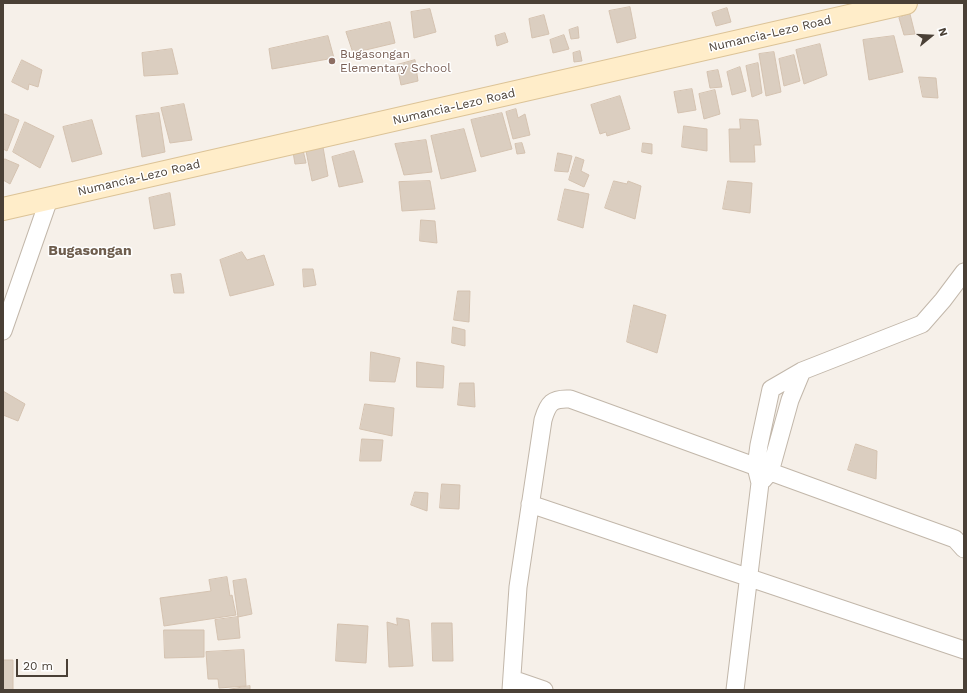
<!DOCTYPE html>
<style>
body{margin:0}
#map{position:relative;width:967px;height:693px;overflow:hidden;background:#f6f0e9;font-family:"Work Sans",sans-serif}
canvas{display:block}
.frame{position:absolute;inset:0;border:4px solid #4a4036;pointer-events:none}
.north{position:absolute;left:911px;top:16px;width:40px;height:40px;-webkit-text-stroke:3px #fff;paint-order:stroke;rotate:72deg;font-size:11px;font-weight:700;line-height:16px;text-align:center;color:#4a4036}
.north::after{content:'';display:block;margin:auto;width:14px;height:18px;background:#4a4036;clip-path:polygon(50% 0,100% 100%,50% 72%,0 100%)}
.scale{position:absolute;left:16px;top:659px;width:52px;height:18px;box-sizing:border-box;border:2px solid #4a4036;border-top:0;padding-left:5px;font-size:12px;line-height:14px;white-space:nowrap;color:#4a4036;-webkit-text-stroke:3px #fff;paint-order:stroke}
</style>
<div id="map">
<canvas width="967" height="693"></canvas>
<div class="frame"></div>
<div class="north">N</div>
<div class="scale">20 m</div>
</div>
<script>
const ctx = document.querySelector('canvas').getContext('2d');
ctx.lineJoin = 'round';
function fillPath(path, color) { ctx.fillStyle = color; ctx.fill(path, 'evenodd'); }
function stroke(path, color, width, dash) { ctx.strokeStyle = color; ctx.lineWidth = width; ctx.lineCap = dash ? 'butt' : 'round'; ctx.setLineDash(dash || []); ctx.stroke(path); }
function write(font, color, halo, rows, align = 'center') {
  ctx.font = font + ' "Work Sans",sans-serif'; ctx.lineWidth = 3; ctx.setLineDash([]); ctx.textBaseline = 'middle'; ctx.strokeStyle = halo; ctx.fillStyle = color; for (const [text, x, y, turn = 0] of rows) {
    ctx.save(); ctx.translate(x, y); ctx.rotate((+turn || 0) * Math.PI / 180); ctx.textAlign = isNaN(turn) ? turn : align; if (halo) ctx.strokeText(text, 0, 0); ctx.fillText(text, 0, 0); ctx.restore();
  }
}
const building = new Path2D(`
 M630 7 636 38 617 43 609 11Z
 M727 8 731 22 716 26 712 13Z
 M430 9 436 32 414 38 411 12Z
 M910 14 915 34 904 35 899 18Z
 M544 15 549 34 532 38 529 19Z
 M390 22 395 43 353 53 346 32Z
 M578 27 579 38 571 39 569 30Z
 M505 33 508 42 497 46 495 36Z
 M564 35 569 49 553 53 550 40Z
 M328 36 334 58 272 69 269 49Z
 M894 36 903 72 869 80 863 40Z
 M820 44 827 75 804 84 796 50Z
 M172 49 178 74 144 76 142 53Z
 M580 51 582 61 574 62 573 53Z
 M774 52 781 92 766 96 759 54Z
 M794 55 800 81 784 86 779 59Z
 M22 60 42 70 38 87 29 84 28 90 12 82Z
 M415 60 418 81 401 85 397 65Z
 M758 63 762 93 752 97 746 66Z
 M740 67 746 91 732 95 727 72Z
 M718 70 722 87 710 88 707 72Z
 M919 77 936 78 938 98 923 97Z
 M692 89 696 110 678 113 674 92Z
 M715 90 720 114 704 119 699 94Z
 M620 96 630 129 607 136 606 132 600 134 591 105Z
 M184 104 192 140 170 143 161 108Z
 M516 109 518 118 525 114 530 135 513 139 506 112Z
 M159 113 165 152 142 157 136 116Z
 M502 113 512 149 481 157 471 120Z
 M5 114 19 120 7 151 3 149V118Z
 M740 119 758 120 761 145H754L755 162H730L729 129H740Z
 M92 120 102 154 72 162 63 127Z
 M25 122 54 136 40 168 13 152Z
 M684 126 707 129V151L682 147Z
 M464 129 476 171 441 179 431 136Z
 M426 140 432 172 404 175 395 144Z
 M522 143 525 153 517 154 515 144Z
 M643 143 652 144V154L642 152Z
 M323 147 328 176 312 181 306 151Z
 M303 150 306 163 295 164 293 152Z
 M354 151 363 182 339 187 332 157Z
 M558 153 572 156 568 172 555 171Z
 M576 157 584 160 581 171 589 175 584 187 569 180Z
 M5 159 19 165 10 184 3 180V164Z
 M430 181 435 209 402 211 399 182Z
 M614 181 627 184 628 181 641 186 635 219 605 208Z
 M728 181 752 183 750 213 723 209Z
 M565 189 589 194 583 228 558 220Z
 M170 193 175 225 154 229 149 198Z
 M421 220 435 221 437 243 420 241Z
 M242 252 247 260 264 255 274 285 230 296 220 260Z
 M303 269H313L316 285 304 287Z
 M181 274 184 293H174L171 275Z
 M458 291H470L469 322 454 320Z
 M634 305 666 315 657 353 627 342Z
 M453 327 465 330V346L452 343Z
 M371 352 400 358 395 382 370 381Z
 M417 362 444 366 443 388 417 387Z
 M460 383H474L475 407 458 405Z
 M3 391 25 404 18 421 3 415Z
 M365 404 394 408 392 436 360 429Z
 M362 439 383 440 381 461H360Z
 M856 444 877 451 876 479 848 470Z
 M442 484 460 485 459 509 440 508Z
 M415 492 428 493 427 511 411 505Z
 M227 577 230 596 232 595 236 615 164 626 160 598 211 591 209 580Z
 M246 579 252 614 238 617 233 581Z
 M238 617 240 638 218 640 215 620Z
 M397 618 409 620 413 666 389 667 387 622 397 625Z
 M432 623H452L453 661H433Z
 M338 624 368 626 366 663 336 661Z
 M164 630H204V657L165 658Z
 M244 650 246 686 219 688 218 679H208L206 652Z
 M3 660H13V690H3Z
 M250 686V690H226Z`);
fillPath(building, '#dbcec0');
stroke(building, '#d4c2b0', 1);
const street = new Path2D(`
 M3 331 49 199
 M763 480 770 472 790 400 802 371
 M530 504 964 650
 M512 679 544 690
 M511 690 518 587 543 420C548 403 552 398 570 399L955 539 964 549
 M735 690 760 483 756 467 759 445 771 389 802 371 922 324 943 300 964 272`);
const secondary = new Path2D(`
 M3 209 906 3`);
stroke(street, '#c2b7aa', 19);
stroke(secondary, '#dcc397', 24);
stroke(street, '#fff', 17);
stroke(secondary, '#ffedc9', 22);
for (const [x, y, r, color] of [
 [332,61,4,"#8d6e63"]
]) { const dot = new Path2D(); dot.arc(x, y, r, 0, 2 * Math.PI); ctx.fillStyle = color; ctx.fill(dot); stroke(dot, '#fff', 1.5); }
write('12px', '#4a4036', '#fff', [
 ["Numancia-Lezo Road",770,34,-13],
 ["Numancia-Lezo Road",454,107,-13],
 ["Numancia-Lezo Road",139,178,-13]
]);
write('12px', '#785e54', '#fff', [
 ["Bugasongan",340,54],
 ["Elementary School",340,68]
], 'left');
write('bold 14px', '#6e5d4d', '#fff', [
 ["Bugasongan",90,251]
]);
</script>
